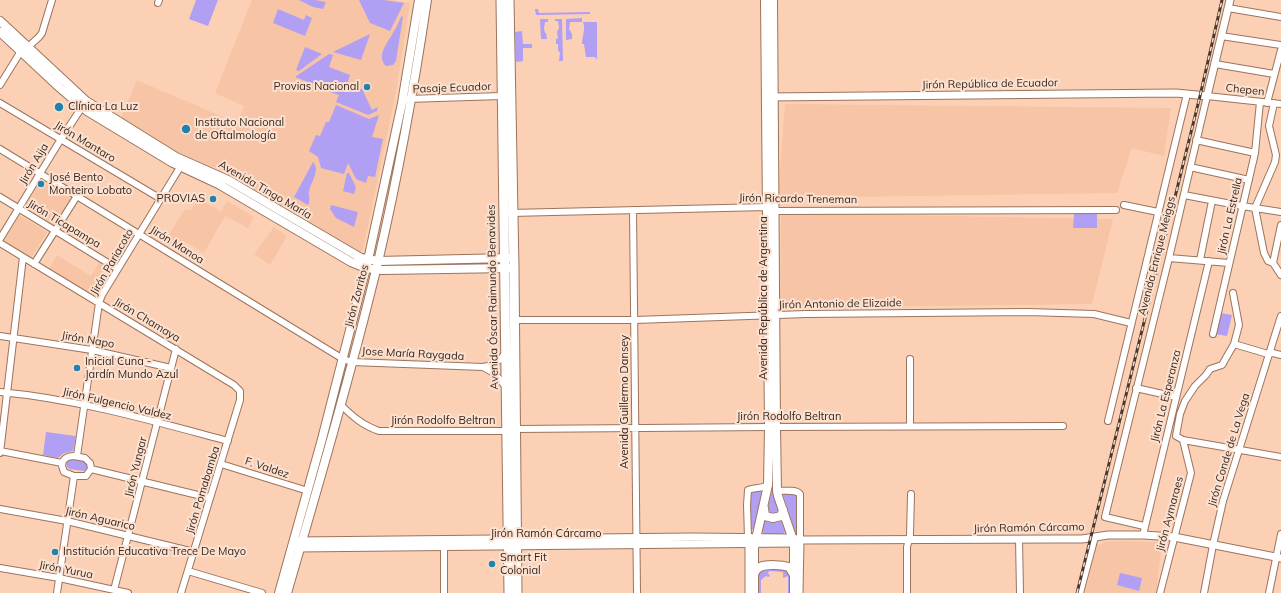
<!DOCTYPE html>
<meta charset="utf-8">
<style>
body{margin:0}
canvas{display:block;background:#fcd0b5}
</style>
<canvas width="1281" height="593"></canvas>
<script>
const ctx = document.querySelector('canvas').getContext('2d');
ctx.lineJoin = 'round';
function fillPath(path, color) { ctx.fillStyle = color; ctx.fill(path, 'evenodd'); }
function stroke(path, color, width, dash) { ctx.strokeStyle = color; ctx.lineWidth = width; ctx.lineCap = dash ? 'butt' : 'round'; ctx.setLineDash(dash || []); ctx.stroke(path); }
function write(font, color, halo, rows, align = 'center') {
  ctx.font = font + ' Mulish,sans-serif'; ctx.lineWidth = 4; ctx.setLineDash([]); ctx.textBaseline = 'middle'; ctx.strokeStyle = halo; ctx.fillStyle = color; for (const [text, x, y, turn = 0] of rows) {
    ctx.save(); ctx.translate(x, y); ctx.rotate((+turn || 0) * Math.PI / 180); ctx.textAlign = isNaN(turn) ? turn : align; if (halo) ctx.strokeText(text, 0, 0); ctx.fillText(text, 0, 0); ctx.restore();
  }
}
fillPath(new Path2D(`
 M252 0H391L410 3 396 92 363 250 360 252 218 168 191 162 121 118 137 80 237 123 244 106 215 93Z
 M785 104 1171 108 1164 156 1132 148 1117 193 778 198Z
 M42 178 66 193 71 200 54 225 25 206Z
 M198 198 221 212 227 201 254 217 248 228 225 216 204 253 186 242 179 253 164 242 185 209 191 210Z
 M781 213 1113 219 1092 304 780 308Z
 M19 215 47 232 31 258 3 241Z
 M274 227 287 236 270 265 254 254Z
 M57 255 91 276 99 262 105 267 99 278 96 276 93 281 96 283 89 294 49 269Z
 M1119 541 1162 542 1156 593H1085L1097 544 1101 545 1104 542Z`), '#f7c4a5');
fillPath(new Path2D(`
 M196 0H218L208 26 189 19Z
 M299 0H315L326 2 323 9 313 7Z
 M359 0H384L404 3 390 31 370 23Z
 M278 9 304 20 306 15 312 18 305 36 273 23Z
 M535 9H538L539 13 590 12V14L536 15Z
 M403 16 396 61 393 65 386 66C375 55 389 42 394 31 397 27 399 21 401 17Z
 M582 18V22H570L569 29 572 34V39L566 40V19Z
 M540 19H548V22H545L544 28 545 33H546L547 39H541Z
 M555 19H562L563 61H559L560 53 558 50V44H556V39L558 38 557 32 559 28 558 21H555Z
 M583 22H597V60L595 57H586L584 44H582C582 36 586 29 583 22Z
 M522 31 523 44H532V48H523V61L516 62 515 32Z
 M370 34 361 60 333 52Z
 M305 47 322 54 299 71 296 70Z
 M329 54 333 55 329 67 350 75 348 81 349 85 354 88 362 89 372 110 378 107 377 111 368 115 336 102 339 95 321 89 323 84 318 82 316 85 295 77Z
 M336 105 369 119 379 115 372 137 383 139 375 177 368 176 366 183 356 179 348 163 344 174 321 168 318 157 309 151 316 135 320 136 326 122H329Z
 M313 162C321 170 310 183 309 192 308 197 311 200 308 205L294 197Z
 M347 173H349L356 187 354 194 343 191Z
 M331 205 358 212 354 227 336 218 330 209Z
 M1074 214H1097V228H1073Z
 M501 261V264L386 267V263Z
 M1220 313 1232 315 1227 336 1215 334Z
 M46 432 76 436 73 451 64 453 58 458 43 455Z
 M72 458 84 461 87 464 88 468 84 471 70 469 67 467 66 462Z
 M773 486 785 529V532L783 534H765L762 531Z
 M749 490H763L754 528 752 530 751 529Z
 M786 493H795L797 495 798 532H795L783 495Z
 M763 570H785L790 573 791 593H788V577L787 576 784 578 783 577V572L769 571 768 573 770 576 768 577 766 576 761 580V593H758L759 573Z
 M1120 573 1142 578 1139 591 1117 585Z`), '#b19ff4');
const minor = new Path2D(`
 M158 3 159 0
 M1228 8 1281 17
 M1221 36 1281 45
 M28 47 39 37 42 33 52 0
 M1215 64 1274 74
 M0 85 21 51
 M407 99 501 96
 M0 103 161 199
 M1267 103 1281 50
 M1274 103 1269 126 1276 155 1275 162 1255 208 1264 253 1268 261 1273 263 1281 275
 M1196 140 1255 153
 M0 149 343 359 352 362 483 367C494 365 501 361 506 351
 M1190 167 1249 180
 M1184 195 1242 206 1281 212
 M0 197 118 269
 M1124 205 1158 212
 M633 210 637 593
 M510 213 767 207 774 211 1116 210
 M0 239 61 139 84 104
 M0 243 234 385 240 391V400L181 593
 M1169 258 1229 263
 M1200 260 1212 201
 M1273 263 1281 225
 M34 264 77 196
 M1233 293 1239 325 1234 344 1222 365 1210 369 1206 375 1195 386 1185 401 1180 414 1176 436 1183 440 1281 457
 M514 320H635L806 314 1028 312 1094 314 1131 323
 M1213 334 1255 153 1260 102
 M0 336 92 350 171 368
 M1234 344 1268 354 1273 353 1281 355
 M483 367 494 373 506 387
 M1136 388 1176 397
 M0 392C77 399 153 421 228 441
 M340 404C352 416 362 425 379 431H507
 M1108 421 1187 94
 M910 426V359
 M515 429 769 427 1063 426
 M0 451 62 463
 M0 453 23 257
 M74 456 85 458 90 463 91 469 86 476H74L64 472 62 466C62 459 67 456 74 456Z
 M77 456 99 303 102 295 182 164
 M221 464 308 491
 M91 469 210 498
 M777 491C785 491 795 489 800 494V540
 M0 509 67 521 194 552
 M1144 526 1105 517 1169 258 1207 96 1281 104
 M1143 535 1209 261
 M748 538 747 505 748 490C755 487 762 489 768 485
 M1019 539 1020 593
 M0 568 59 578 128 593
 M188 571 262 593
 M114 590 176 349
 M57 593 74 476
 M444 593V546
 M907 593V547L910 535 911 494
 M1080 593 1095 537
 M1160 593 1191 473 1183 440
 M1204 593 1213 545 1223 501 1281 316
 M1269 593 1281 534`);
const tertiary = new Path2D(`
 M768 97 1176 93 1207 96 1230 0
 M749 540V593
 M298 541 692 537 792 538 800 540 1057 539H1082L1108 535H1143L1174 537 1281 558
 M296 548 794 543 798 541
 M799 593 800 540`);
const secondary = new Path2D(`
 M773 0 776 427 777 491 778 496 794 543V593
 M0 21 86 101 176 157 228 180 361 258 378 261 509 258
 M0 32 60 88 87 111 173 163 220 185 351 262 366 268 382 270 511 268
 M764 508 765 516 773 518 781 516 783 510
 M754 575C755 572 756 569 760 567 767 564 782 565 789 567L794 575
 M279 593 322 439 368 260 402 103 419 0
 M287 593C319 483 351 373 378 262 398 176 414 88 427 0
 M754 593V548L768 485 769 427 765 0`);
const primary = new Path2D(`
 M501 0 509 593
 M509 0 514 268 517 593`);
stroke(minor, '#9c745c', 8);
stroke(tertiary, '#9c745c', 9);
stroke(secondary, '#9c745c', 10);
stroke(primary, '#9c745c', 11);
stroke(minor, '#fff', 6);
stroke(tertiary, '#fff', 7);
stroke(secondary, '#fff', 8);
stroke(primary, '#fff', 9);
const rail = new Path2D(`
 M1077 593 1200 96 1222 0`);
stroke(rail, '#4c392d', 3);
stroke(rail, '#fce1d1', 1.5, [4.5]);
for (const [x, y, r, color] of [
 [367,87,4,"#2082ad"],
 [59,107,5,"#2082ad"],
 [186,129,5,"#2082ad"],
 [41,184,4,"#2082ad"],
 [213,199,4,"#2082ad"],
 [77,368,4,"#2082ad"],
 [55,552,4,"#2082ad"],
 [492,564,4,"#2082ad"]
]) { const dot = new Path2D(); dot.arc(x, y, r, 0, 2 * Math.PI); ctx.fillStyle = color; ctx.fill(dot); stroke(dot, '#fce1d1', 1.5); }
write('11px', '#37271c', '#fce1d1', [
 ["Jirón República de Ecuador",990,84,-1],
 ["Pasaje Ecuador",452,88,-2],
 ["Chepen",1245,90,6],
 ["Jirón Mantaro",85,142,31],
 ["Jirón Aija",34,164,-59],
 ["Avenida Tingo María",265,190,30],
 ["Jirón Ricardo Treneman",798,199,1],
 ["Jirón La Estrella",1230,216,-77],
 ["Jirón Ticapampa",64,224,31],
 ["Jirón Manoa",177,245,32],
 ["Avenida Enrique Meiggs",1157,256,-76],
 ["Jirón Pariacoto",112,262,-60],
 ["Jirón Zorritos",357,296,-75],
 ["Avenida Óscar Raimundo Benavides",493,297,-91],
 ["Avenida República de Argentina",764,298,-90],
 ["Jirón Antonio de Elizaide",840,304,-1],
 ["Jirón Chamaya",147,320,31],
 ["Jirón Napo",88,340,10],
 ["Jose María Raygada",413,354,3],
 ["Jirón La Esperanza",1166,396,-76],
 ["Avenida Guillermo Dansey",625,402,-90],
 ["Jirón Fulgencio Valdez",117,404,13],
 ["Jirón Rodolfo Beltran",789,417],
 ["Jirón Rodolfo Beltran",443,421],
 ["Jirón Conde de La Vega",1229,450,-73],
 ["Jirón Yungar",136,467,-76],
 ["F. Valdez",267,468,18],
 ["Jirón Pomabamba",203,490,-73],
 ["Jirón Aymaraes",1170,514,-75],
 ["Jirón Aguarico",100,519,13],
 ["Jirón Ramón Cárcamo",1029,528,-1],
 ["Jirón Ramón Cárcamo",546,534],
 ["Jirón Yurua",66,570,11]
]);
write('11px', '#37271c', '#fce1d1', [
 ["Provias Nacional",359,87,"right"],
 ["Clínica La Luz",68,107],
 ["Instituto Nacional",195,123],
 ["de Oftalmología",195,136],
 ["José Bento",49,178],
 ["Monteiro Lobato",49,191],
 ["PROVIAS",205,199,"right"],
 ["Inicial Cuna -",85,362],
 ["Jardín Mundo Azul",85,375],
 ["Institución Educativa Trece De Mayo",63,552],
 ["Smart Fit",500,558],
 ["Colonial",500,571]
], 'left');
</script>
